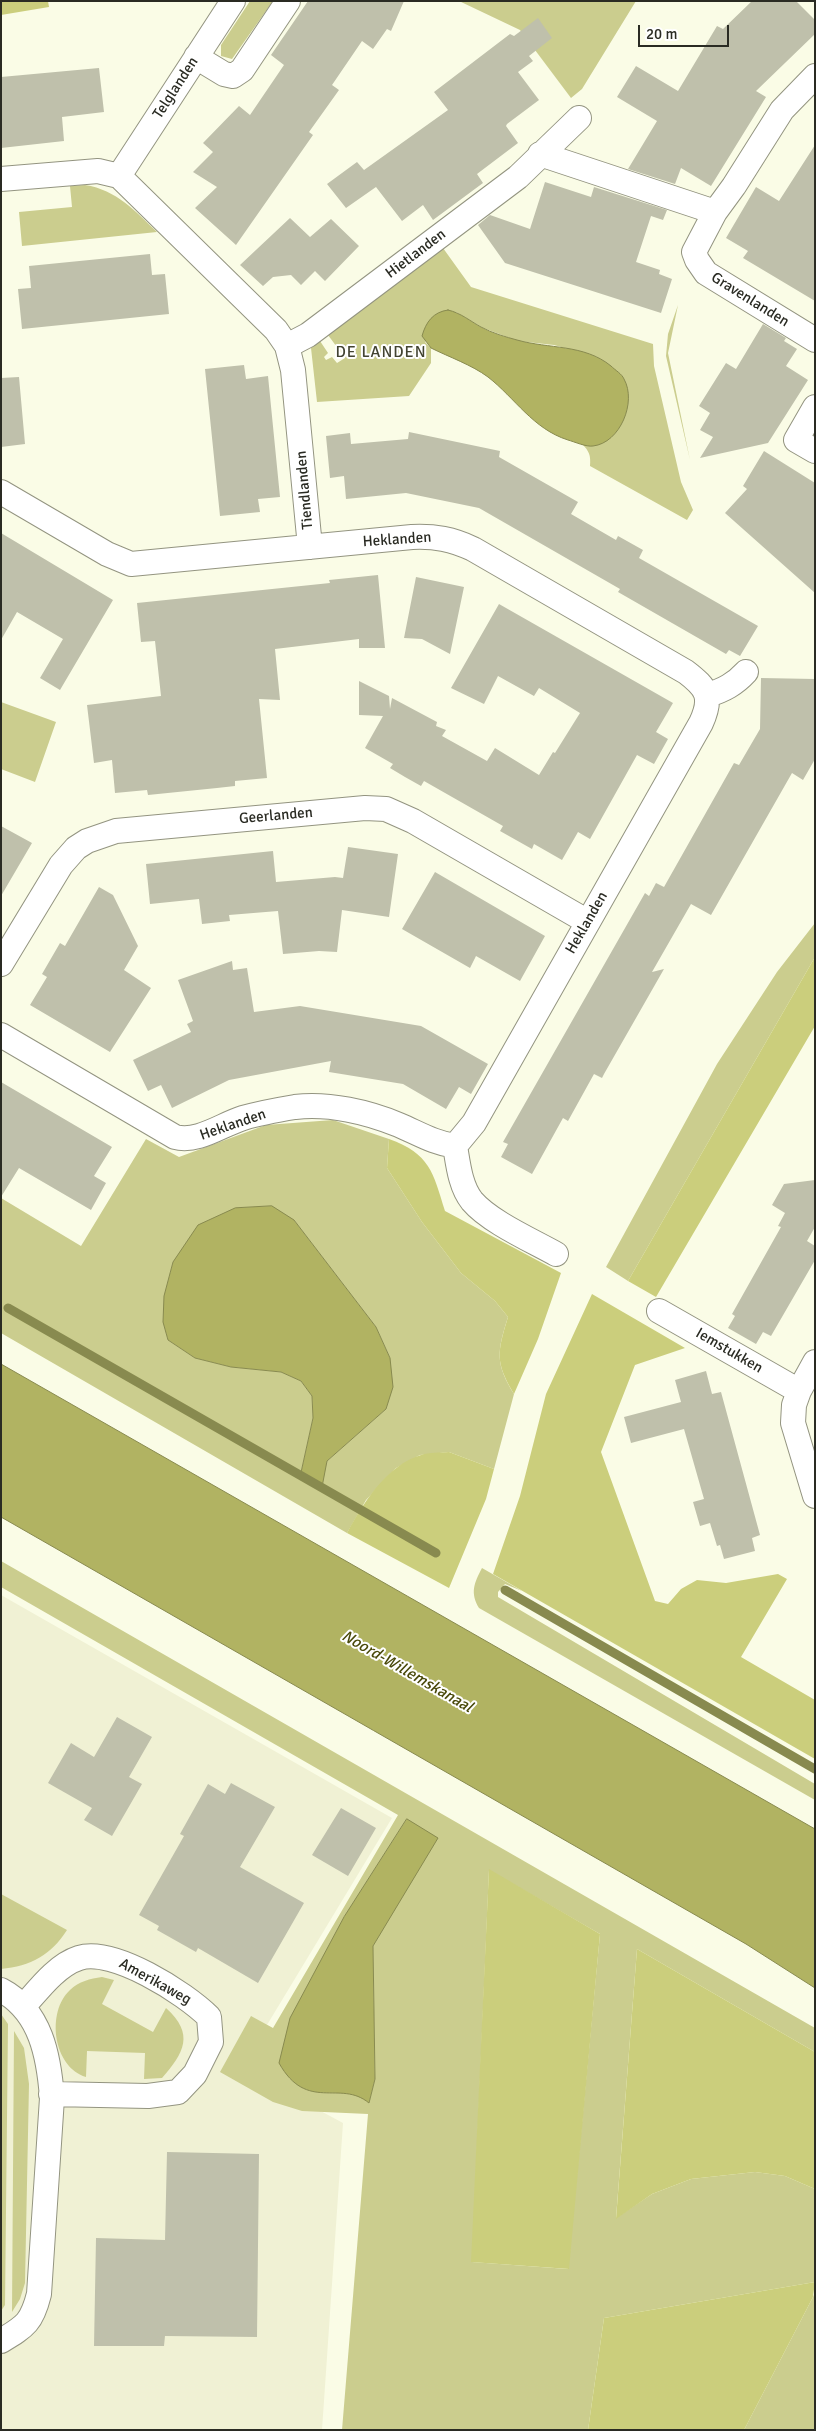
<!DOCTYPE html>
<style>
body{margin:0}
#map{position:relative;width:816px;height:2431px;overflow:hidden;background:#fafce6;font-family:Signika,sans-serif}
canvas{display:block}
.frame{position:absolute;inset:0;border:2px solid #2a2b23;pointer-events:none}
.scale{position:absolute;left:638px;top:25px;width:91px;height:22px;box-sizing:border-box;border:2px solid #2a2b23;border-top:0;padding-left:6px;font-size:15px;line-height:18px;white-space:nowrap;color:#2a2b23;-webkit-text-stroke:4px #fff;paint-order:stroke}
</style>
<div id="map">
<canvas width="816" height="2431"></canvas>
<div class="frame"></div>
<div class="scale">20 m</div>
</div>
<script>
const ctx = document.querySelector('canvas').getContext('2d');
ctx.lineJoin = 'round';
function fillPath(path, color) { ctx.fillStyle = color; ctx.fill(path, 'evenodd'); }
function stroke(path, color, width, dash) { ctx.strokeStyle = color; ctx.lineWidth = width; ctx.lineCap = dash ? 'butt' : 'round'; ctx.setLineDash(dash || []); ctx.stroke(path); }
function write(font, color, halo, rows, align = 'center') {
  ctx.font = font + ' Signika,sans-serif'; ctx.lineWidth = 4; ctx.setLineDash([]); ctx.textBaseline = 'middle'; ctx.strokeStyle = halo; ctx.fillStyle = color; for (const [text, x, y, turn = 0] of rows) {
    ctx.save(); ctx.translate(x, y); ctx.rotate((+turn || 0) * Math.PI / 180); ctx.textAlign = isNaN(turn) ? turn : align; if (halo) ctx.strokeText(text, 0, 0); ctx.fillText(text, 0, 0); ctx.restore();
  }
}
fillPath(new Path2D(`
 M1 1595 392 1818 241 2068 343 2123 322 2430H1Z`), '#f0f1d4');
fillPath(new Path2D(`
 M250 1H273L232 59 221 56V45Z
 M459 1H636L582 89 571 98 520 30Z
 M85 185C117 190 135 211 157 232L22 246 19 212 72 207 70 186Z
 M443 248 471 287 653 344 654 366 681 482 693 510 687 520 590 466C591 455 589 451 582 444L592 446 597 357 554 345 518 341 483 328 456 312 425 342 431 348V363L409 396 317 402 311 348 320 341 328 353 324 357 326 360 332 357 337 363 345 358 328 335Z
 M678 305 668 353 690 460 666 356 668 334Z
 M1 702 56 722 35 782 1 769Z
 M815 923V957L628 1281 606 1267 717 1064 777 972Z
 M333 1120 389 1139 387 1168 422 1222 461 1273 495 1301 508 1317C497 1352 495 1363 514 1394L494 1469 449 1452 420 1455 396 1468 366 1500 347 1533 1 1333V1198L81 1246 146 1139 179 1157 266 1125ZM294 1220 376 1327 390 1358 386 1409 327 1461 300 1477 313 1418 312 1396 301 1381 281 1372 231 1367 195 1358 168 1340C161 1312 166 1289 173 1262Z
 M1 1561 815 2028V2052L637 1949 616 2218 652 2194 691 2179 755 2172 785 2176 815 2189V2282L604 2318 588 2430H342L368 2114 302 2111 273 2102 220 2072 251 2016 273 2028 398 1815 1 1587ZM489 1870 600 1934 568 2269 472 2262ZM344 1917 381 1931 373 1946 375 2079 369 2103 360 2096Z
 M482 1568 522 1591 505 1584 498 1592V1597L815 1784V1800L479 1608C470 1593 474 1583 482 1568Z
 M1 1894 67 1930C51 1955 31 1966 1 1969Z
 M102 1977 114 1980 102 2004 153 2032 166 2008C195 2034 184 2053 162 2078L144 2079 145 2053 87 2051 86 2077C53 2067 46 2012 70 1990 79 1981 90 1979 102 1977Z
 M1 2014 8 2024 5 2305 1 2311Z
 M14 2031 24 2048 29 2084 25 2283 20 2299 12 2312Z
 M815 2292V2430H744L813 2297Z`), '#cbcd8e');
fillPath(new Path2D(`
 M1 1H48L49 7 1 15Z
 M815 957V1026L656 1297 628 1281Z
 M389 1139C430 1154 433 1172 445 1211L561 1273 538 1339 514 1394C495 1362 497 1353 508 1317L495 1301 461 1273 422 1222 387 1168Z
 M592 1294 685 1348 635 1365 601 1452 655 1601 668 1604 681 1589 697 1580 726 1583 778 1574 787 1579 741 1657 815 1700V1759L493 1574 520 1496 546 1394Z
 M449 1452 494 1469 486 1499 449 1588 347 1533C363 1503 387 1465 421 1455 429 1452 440 1453 449 1452Z
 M489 1869 600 1934 569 2269 471 2262Z
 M637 1949 815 2052V2189L785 2176 755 2172 691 2179 652 2194 616 2219Z
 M815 2282 813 2297 744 2430H588L604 2318Z`), '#cbce7c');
const water = new Path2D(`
 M448 310C461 313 470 321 481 327 492 333 506 337 517 340 549 349 584 344 611 366 615 370 622 374 624 379 637 402 620 443 593 446 586 447 575 442 568 440 533 429 515 398 488 377 472 365 449 357 431 348L422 336C426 322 433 312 448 310Z
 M272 1206 294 1220 376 1327 390 1358 393 1387 386 1409 327 1461 322 1487 300 1477 313 1418 312 1396 301 1381 281 1372 231 1367 195 1358 168 1340 163 1322 164 1296 173 1262 198 1225 235 1208Z
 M1 1364 815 1829V1988L746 1944 1 1517Z
 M407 1819 438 1838 373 1946 375 2079 369 2103C340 2079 307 2113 279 2063L290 2018 344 1917Z`);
fillPath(water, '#b1b362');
stroke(water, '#888a4f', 1);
stroke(new Path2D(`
 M8 1308 436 1553
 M505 1590 815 1769`), '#888a4f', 9);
fillPath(new Path2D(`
 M308 1H404L391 31 387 29 373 49 362 41 332 85 339 90 309 132 313 135 236 245 195 208 217 187 193 172 213 152 203 143 239 106 250 115 284 65 271 55Z
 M752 1H796L815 20V34L756 91 766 97 711 186 681 168 675 184 628 169 657 121 617 97 636 66 678 91 717 26 723 29Z
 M538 18 552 38 529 56 533 61 518 72 539 100 507 124 506 126 518 143 477 174 483 183 433 220 423 205 402 221 376 187 346 208 327 184 357 162 364 170 448 110 434 92 510 34 514 36Z
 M99 68 104 112 62 117 64 141 1 148V77Z
 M815 145V301L743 258 748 251 726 238 756 187 779 201Z
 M545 182 591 197 594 187 667 210 663 220 651 216 636 262 660 270 659 274 672 279 661 313 505 263 478 225 490 215 530 229Z
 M290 218 310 237 331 219 359 246 325 281 315 271 301 285 291 275 273 277 263 286 240 265Z
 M150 254 152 275 165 274 169 314 22 329 18 289 31 288 29 266Z
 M763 324 786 338 784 341 797 349 786 366 808 380 768 443 700 458 713 437 700 430 710 413 699 406 726 363 736 369Z
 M244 365 246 379 268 376 280 497 258 499 260 512 220 516 205 369Z
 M19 377 25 444 1 447V378Z
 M409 432 500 451 499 457 578 502 571 514 616 540 618 536 643 550 639 558 758 626 740 656 729 650 726 654 618 592 620 589 479 508 406 493 346 499 344 476 330 478 326 436 350 433 351 444 408 439Z
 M764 451 815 483V593L725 513 747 489 743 486Z
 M1 533 113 600 60 690 40 678 63 639 17 612 1 640Z
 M378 575 385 648H359V639L275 649 280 700 259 699 267 778 235 781V786L217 788 148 795 147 790 115 793 112 760 94 763 87 705 161 696 155 641 141 642 137 603 330 583 329 580Z
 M416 577 464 587 450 654 422 639 404 638Z
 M499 604 673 703 656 732 668 739 654 764 637 755 590 839 578 832 562 860 534 844 532 849 500 831 503 826 424 781 421 786 405 777 390 768 393 764 365 748 383 716 359 715V681L389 696 390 709 392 698 437 722 436 726 446 730 442 736 487 761 495 748 539 775 553 752 555 753 580 713 539 688 534 696 498 676 484 704 451 688Z
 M761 678 815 679V759L803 780 792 773 711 915 691 904 652 972 664 969 604 1074 602 1078 594 1074 568 1121 563 1118 532 1174 501 1157 508 1144 503 1142 645 893 649 896 656 883 664 887 734 763 739 765 760 729Z
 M1 826 32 843 1 896Z
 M348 847 398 854 389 917 342 910 337 952 319 951 283 954 278 911 229 915 230 921 202 924 199 899 150 904 146 864 273 851 276 882 335 877 343 878Z
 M435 872 545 936 520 981 476 956 470 968 402 929Z
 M99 887 113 895 138 946 124 970 151 988 110 1052 30 1005 47 977 42 974 60 943 65 946Z
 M232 961 233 970 247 968 254 1012 300 1006 421 1026 488 1064 471 1094 459 1087 446 1109 403 1084 329 1072 331 1061 229 1080 172 1108 161 1085 148 1091 133 1060 191 1032 187 1024 193 1021 178 980Z
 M1 1082 112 1147 94 1176 106 1183 91 1210 19 1168 1 1197Z
 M815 1180V1227L807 1241 815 1246V1260L771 1336 763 1332 756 1344 728 1328 735 1316 732 1314 781 1227 778 1226 785 1213 772 1205 784 1184Z
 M706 1371 712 1394 721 1392 760 1535 752 1538 755 1551 724 1559 720 1545 717 1546 710 1523 700 1526 693 1502 704 1499 684 1429 631 1443 624 1417 681 1402 675 1380Z
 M117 1717 152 1737 129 1777 142 1784 112 1836 84 1820 92 1808 48 1783 71 1743 94 1757Z
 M231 1783 275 1807 240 1867 304 1903 258 1983 198 1948 196 1952 157 1930 159 1926 139 1915 184 1836 180 1834 208 1784 225 1794Z
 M341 1808 376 1828 348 1876 312 1855Z
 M167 2152 259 2154 257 2337 165 2336 164 2346H94L96 2238 165 2240Z`), '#bfc0ab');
const minor = new Path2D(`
 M196 57 224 74 233 76 242 70 288 1
 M815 76 782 110 734 186 715 212 694 252 697 260 706 273 815 340
 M540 154 715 212
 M119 176 276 330 287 346 293 370 310 547
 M119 176 233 1
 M1 179 98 171 119 176
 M287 346 308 335 518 177 579 118
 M815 407 796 440 815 451
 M1 492 107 554 131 564 412 537C435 536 452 539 473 549L686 672C707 688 713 697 701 723L474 1123 455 1146C458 1163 460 1186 472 1201 490 1222 531 1240 556 1254
 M708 695C724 690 735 684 746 672
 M1 964 61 865 76 848 87 841 116 831 365 808 386 809 413 821 588 922
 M1 1035 175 1137C198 1143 221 1125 243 1118 260 1113 277 1110 295 1107 329 1103 368 1112 399 1125 418 1133 434 1143 455 1146
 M659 1311 799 1391 815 1362
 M799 1391 794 1405 793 1423 815 1496
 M1 1990C41 2011 49 2057 52 2098L39 2294C32 2322 26 2326 1 2341
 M24 2006C39 1989 57 1965 79 1958 113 1947 185 1993 209 2017L211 2042 195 2074 178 2092 148 2096 51 2094`);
stroke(minor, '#939480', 26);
stroke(minor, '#fff', 24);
write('15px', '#2a2b23', '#fff', [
 ["Telglanden",176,88,-57],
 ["Hietlanden",416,254,-37],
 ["Gravenlanden",750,300,32],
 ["Tiendlanden",305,490,-95],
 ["Heklanden",397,540,-4],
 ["Geerlanden",276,816,-5],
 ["Heklanden",587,923,-60],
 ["Heklanden",233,1125,-19],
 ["Iemstukken",729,1351,30],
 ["Amerikaweg",155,1982,29]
]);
ctx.letterSpacing = '1px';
write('16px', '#424331', '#fff', [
 ["DE LANDEN",381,353]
]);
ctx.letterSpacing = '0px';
write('italic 16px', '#4a4a0b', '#fff', [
 ["Noord-Willemskanaal",407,1672,30]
]);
</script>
